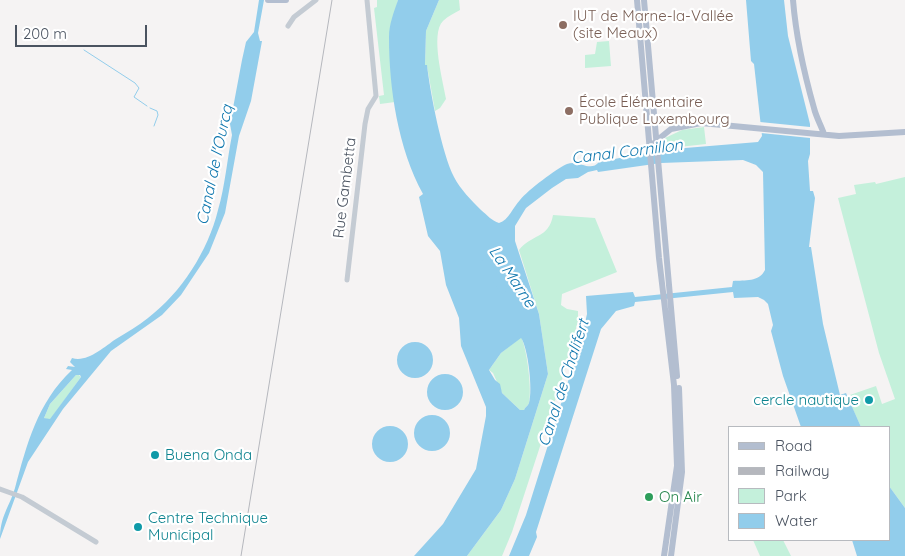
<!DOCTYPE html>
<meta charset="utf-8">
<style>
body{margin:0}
#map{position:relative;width:905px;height:556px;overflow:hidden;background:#f5f3f3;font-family:Quicksand,sans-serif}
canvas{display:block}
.legend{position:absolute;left:728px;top:426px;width:162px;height:115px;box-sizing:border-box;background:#fff;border:1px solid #b7babf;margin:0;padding:6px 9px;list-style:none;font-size:15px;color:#4a5360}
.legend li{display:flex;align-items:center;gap:10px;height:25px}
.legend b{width:25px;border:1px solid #b7babf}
.scale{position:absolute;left:15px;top:25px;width:132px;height:22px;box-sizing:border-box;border:2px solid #4a5360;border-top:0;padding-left:6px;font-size:15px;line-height:18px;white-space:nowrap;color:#4a5360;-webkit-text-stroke:4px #fff;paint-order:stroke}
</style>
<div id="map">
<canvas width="905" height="556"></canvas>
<ul class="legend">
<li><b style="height:6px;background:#b3bed0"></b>Road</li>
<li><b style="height:6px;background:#b5b7bd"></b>Railway</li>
<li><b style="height:14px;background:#c4f0db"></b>Park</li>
<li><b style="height:14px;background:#92cdeb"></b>Water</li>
</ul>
<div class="scale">200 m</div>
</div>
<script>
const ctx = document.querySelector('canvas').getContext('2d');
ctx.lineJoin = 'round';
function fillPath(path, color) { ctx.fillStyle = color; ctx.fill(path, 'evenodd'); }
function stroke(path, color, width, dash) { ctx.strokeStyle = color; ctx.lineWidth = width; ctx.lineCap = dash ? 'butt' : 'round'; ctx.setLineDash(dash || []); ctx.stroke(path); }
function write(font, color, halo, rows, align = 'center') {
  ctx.font = font + ' Quicksand,sans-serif'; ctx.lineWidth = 4.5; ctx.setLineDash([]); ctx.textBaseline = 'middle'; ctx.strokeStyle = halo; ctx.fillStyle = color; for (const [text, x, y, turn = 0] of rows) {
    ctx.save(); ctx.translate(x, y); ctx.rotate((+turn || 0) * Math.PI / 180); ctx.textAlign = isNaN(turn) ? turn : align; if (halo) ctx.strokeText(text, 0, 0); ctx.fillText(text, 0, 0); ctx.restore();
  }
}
fillPath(new Path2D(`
 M377 0H398L389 37 395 102 380 104 379 96 384 95 374 8 377 7Z
 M439 0H459L460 10C455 13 448 16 443 21 430 34 443 81 446 99L440 108 435 111 427 66 425 65 426 31Z
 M609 41 611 66 585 68V55L595 54 597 42Z
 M704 127 706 144 661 149V143H665V138L682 130Z
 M905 177V508L889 486V427H861L847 396 876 386 882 404 895 399 879 353 838 198 856 194 854 185 875 182 876 184Z
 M553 215 595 218 617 272 562 294 561 305 567 309 578 311V321L565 370 512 532 502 556H467L501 510 515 479 548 374 539 314 519 250C531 234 549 239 553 215Z
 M521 337C527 348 532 390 529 403 528 406 525 407 524 410H520L502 393 493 373 489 370 501 353Z
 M76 375 78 374 81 377 50 420 44 418 50 404Z
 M753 540H783L791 556H760Z`), '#c4f0db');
fillPath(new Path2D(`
 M259 0H264L258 33 260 41H262L251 101 239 136 225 213 209 253 181 295 162 315 111 351 63 409 28 462 0 539C0 516 9 508 15 488 27 444 37 403 72 370L66 369 68 366 75 367 70 362 72 358C87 363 104 347 116 339 127 332 138 326 148 318 181 293 208 251 218 210 225 186 227 160 232 135L230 124 242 60 246 42 254 32ZM76 375H80L81 377 50 419 44 418 50 404Z
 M398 0H439L426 31 425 65H427C430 92 442 154 454 177 460 189 472 201 481 210 487 215 492 221 499 223 509 220 513 207 520 200 528 190 556 169 567 164 579 159 590 173 599 162L661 150 758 142 762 136 754 64 751 61 746 0H784L788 36 810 124V154L808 161 810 191H813L815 198 809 247H811L823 324 840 395 846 393 861 427H801L783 376 771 331 773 325 768 304 764 300 758 297 734 298 733 292 635 302 634 306 616 311 601 329 536 532 537 537 529 556H509L526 515 581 340 587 314 586 296 633 292 635 297 732 287 733 281C745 280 759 282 765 270L763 172 756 165 743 160 661 163 598 172 597 170 588 172 578 178 566 179 552 188 526 208 515 226V241L539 314 548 374 515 479 501 510 467 556H414L443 524 476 469 486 416V407L461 346 459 318 446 285 440 251 428 236 419 197 423 194C398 148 389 89 389 37 389 24 394 12 398 0ZM521 338C528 347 533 390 529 403 528 406 525 407 524 410H520L502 393 500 384 495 380 489 370 501 353Z
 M397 360a18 18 0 1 1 36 0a18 18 0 1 1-36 0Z
 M427 392a18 18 0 1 1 36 0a18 18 0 1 1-36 0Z
 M414 433a18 18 0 1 1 36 0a18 18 0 1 1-36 0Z
 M372 444a18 18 0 1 1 36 0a18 18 0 1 1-36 0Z
 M889 486 905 508V556H857L852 540H889Z`), '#92cdeb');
fillPath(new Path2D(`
 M760 122 810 127V138L761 133Z`), '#f5f3f3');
stroke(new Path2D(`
 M84 50 135 83 139 88 134 97 147 106
 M150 108 157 111 158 115 154 126`), '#92cdeb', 1);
stroke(new Path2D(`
 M485 263 503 289`), '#92cdeb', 8);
stroke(new Path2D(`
 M288 26 294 17 316 0
 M347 280 365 124 368 109 376 96 367 0
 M0 489 22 497 96 542`), '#c4cbd3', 5);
stroke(new Path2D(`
 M268 0H286
 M637 0 659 258 674 385 677 466 664 556
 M644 0 677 376
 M793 0C796 37 804 73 814 108 816 117 821 125 824 134
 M655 142 671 129 701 123 839 136 905 132
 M671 556 682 472 679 388`), '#b3bed0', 6);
stroke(new Path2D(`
 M241 556 332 0`), '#b5b7bd', 1);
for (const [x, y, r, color] of [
 [563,25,5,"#8d6e63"],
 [569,111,5,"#8d6e63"],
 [869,400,5,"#0f9aa8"],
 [155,455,5,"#0f9aa8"],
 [649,497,5,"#2e9e5b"],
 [138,527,5,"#0f9aa8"]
]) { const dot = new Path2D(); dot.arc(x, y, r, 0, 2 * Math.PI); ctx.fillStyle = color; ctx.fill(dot); stroke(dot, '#fff', 2); }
write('15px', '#785e54', '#fff', [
 ["IUT de Marne-la-Vallée",573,16],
 ["(site Meaux)",573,33],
 ["École Élémentaire",579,102],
 ["Publique Luxembourg",579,119]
], 'left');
write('15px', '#4a5360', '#fff', [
 ["Rue Gambetta",345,188,-83]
]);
write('15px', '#0d838f', '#fff', [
 ["cercle nautique",859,400,"right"],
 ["Buena Onda",165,455],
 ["Centre Technique",148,518],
 ["Municipal",148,535]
], 'left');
write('15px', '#27864d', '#fff', [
 ["On Air",659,497]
], 'left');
write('italic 16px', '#0f77ae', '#fff', [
 ["Canal Cornillon",627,152,-7],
 ["Canal de l'Ourcq",215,165,-78],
 ["La Marne",512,277,56],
 ["Canal de Chalifert",564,383,-72]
]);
</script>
